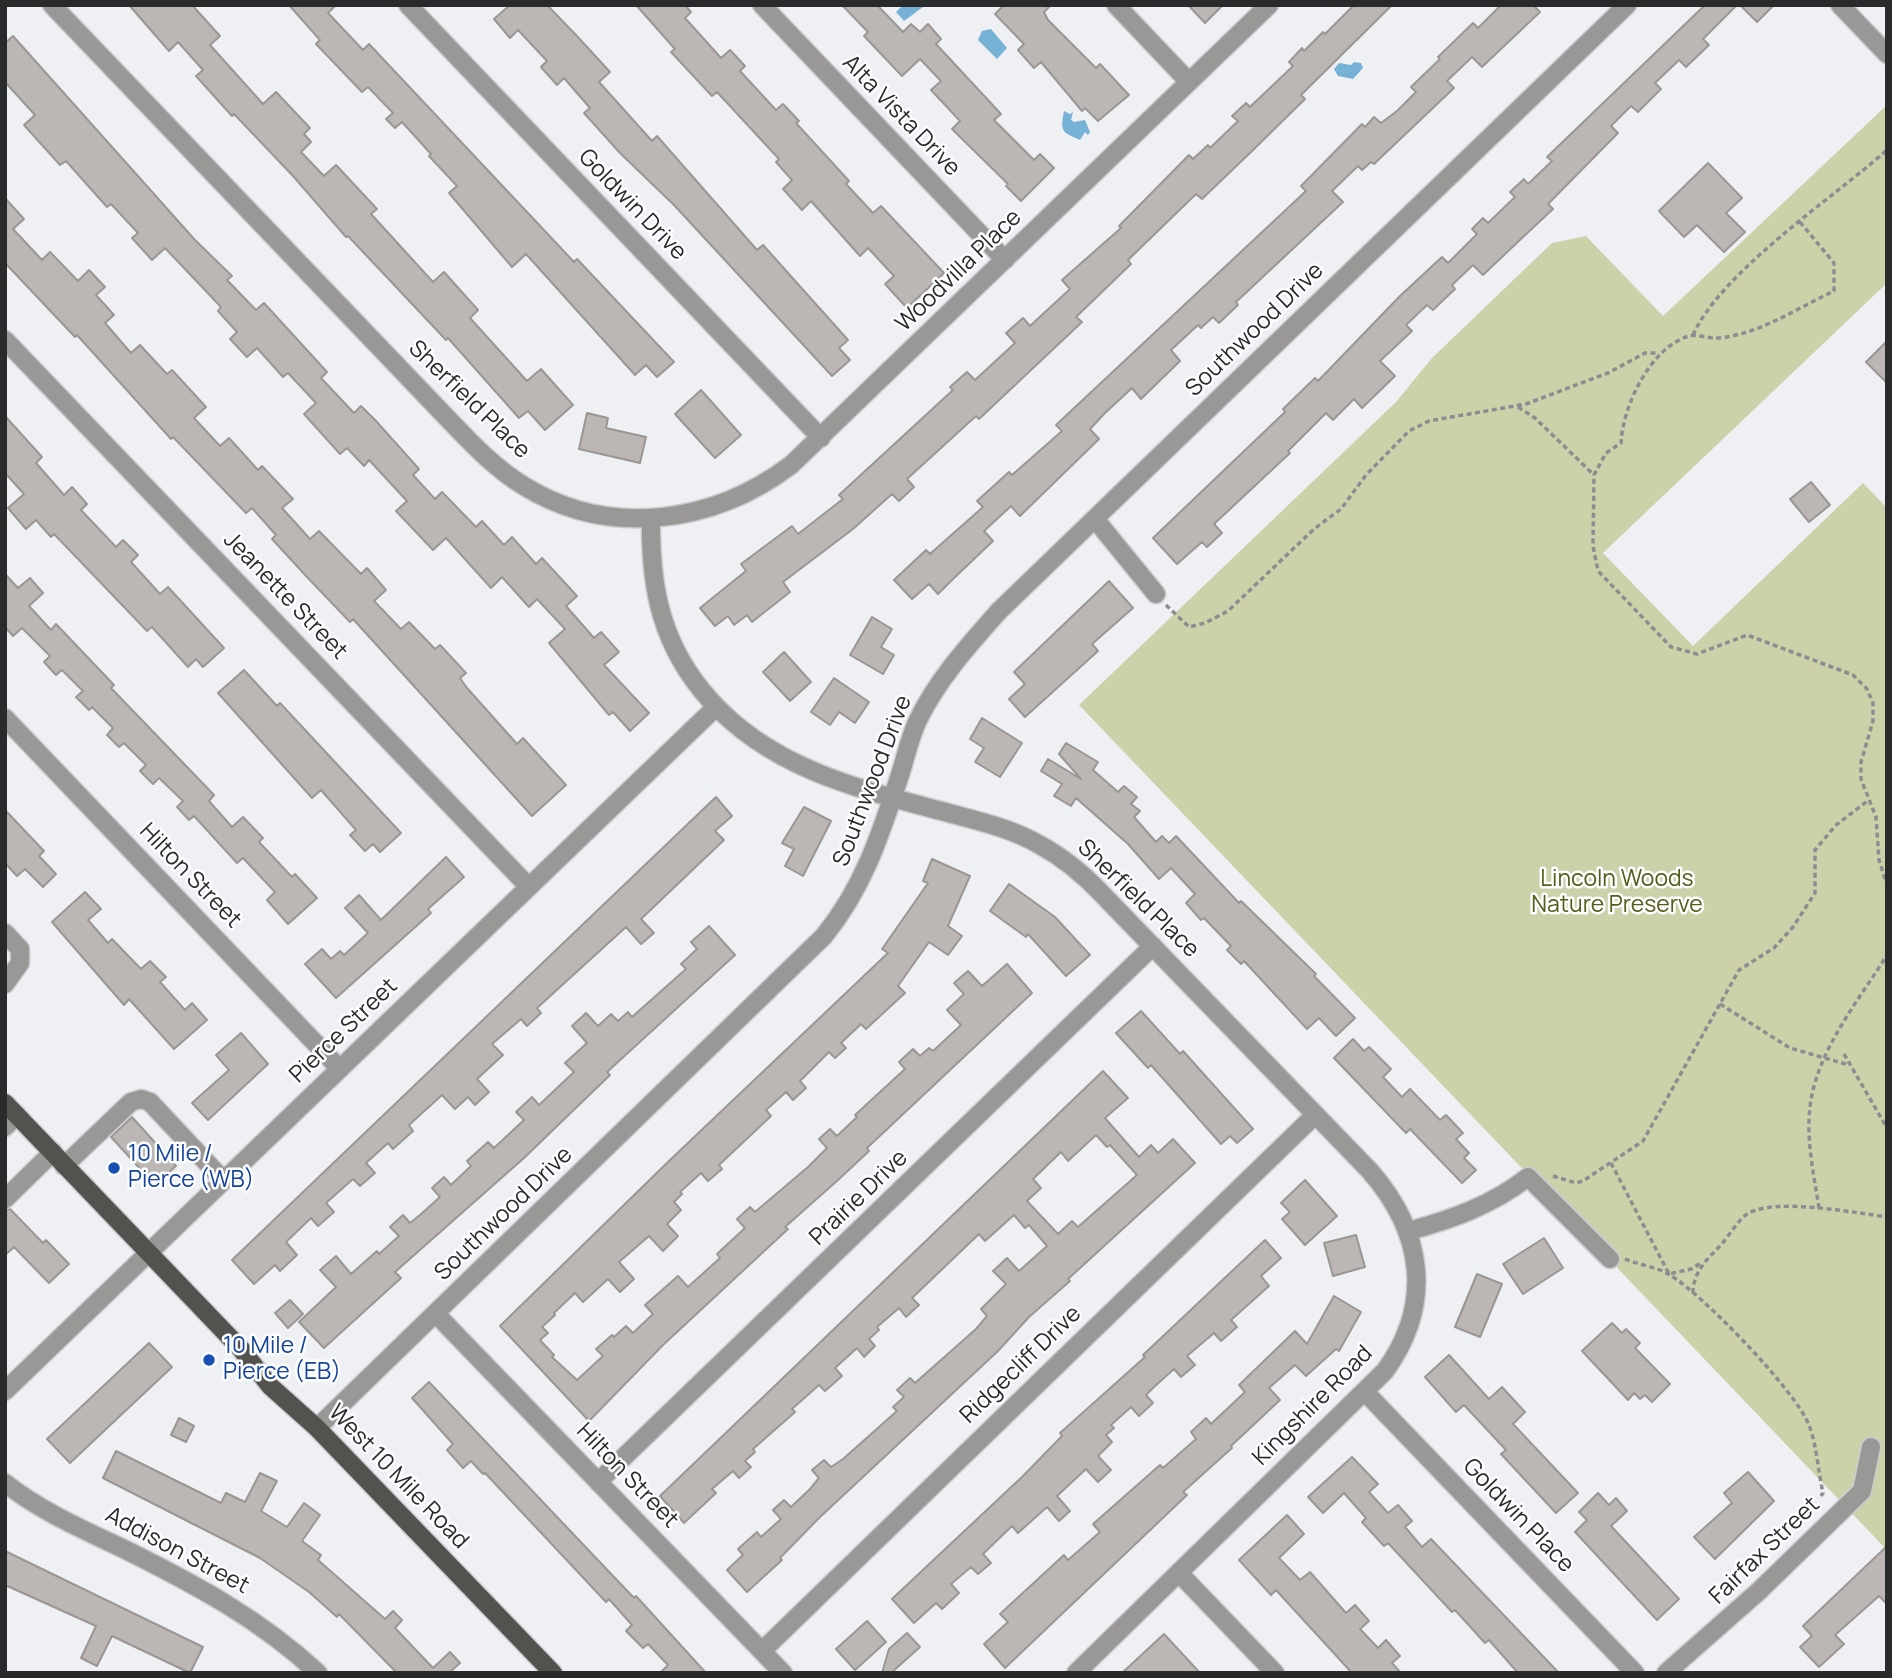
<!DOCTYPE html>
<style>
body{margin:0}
#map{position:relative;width:1892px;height:1678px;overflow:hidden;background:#eef0f4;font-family:Manrope,sans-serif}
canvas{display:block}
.frame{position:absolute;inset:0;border:7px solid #292a2c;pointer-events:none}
</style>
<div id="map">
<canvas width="1892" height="1678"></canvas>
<div class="frame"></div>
</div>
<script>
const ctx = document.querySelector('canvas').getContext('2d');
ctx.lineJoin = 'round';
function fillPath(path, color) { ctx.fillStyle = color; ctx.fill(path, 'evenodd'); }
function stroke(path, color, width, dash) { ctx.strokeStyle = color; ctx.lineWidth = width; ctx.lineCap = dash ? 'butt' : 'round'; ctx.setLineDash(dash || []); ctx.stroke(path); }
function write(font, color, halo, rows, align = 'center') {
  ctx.font = font + ' Manrope,sans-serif'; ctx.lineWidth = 5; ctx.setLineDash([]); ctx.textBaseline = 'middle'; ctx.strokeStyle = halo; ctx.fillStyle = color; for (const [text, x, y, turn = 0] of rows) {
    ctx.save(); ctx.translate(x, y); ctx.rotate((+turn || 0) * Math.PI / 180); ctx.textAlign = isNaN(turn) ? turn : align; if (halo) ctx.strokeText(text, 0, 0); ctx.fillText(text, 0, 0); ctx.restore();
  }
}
fillPath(new Path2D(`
 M1887 105V283L1603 553 1693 646 1863 483 1887 508V1550L1079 705 1396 402 1432 358 1552 243 1586 236 1663 316Z`), '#ccd1a9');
fillPath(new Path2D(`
 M903 5H922L923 7 904 21 896 12Z
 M991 29 1007 48 997 59 978 40 982 31Z
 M1354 62 1361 63 1363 68 1353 79 1338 76 1334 69 1339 63 1351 65Z
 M1064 111 1070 114 1073 112 1071 120 1074 122 1085 120 1090 132 1088 135 1085 132 1080 140C1062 132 1060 132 1064 111Z`), '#76b2d5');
const building = new Path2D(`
 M129 5H192L220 36 210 45 263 104 276 92 310 128 304 134 311 142 301 152 324 176 336 165 377 209 371 214 433 282 444 272 478 310 470 318 527 381 541 369 573 405 545 430 528 411 519 418 448 338 446 340 348 236 346 237 293 176 234 114 232 116 196 76 203 70 178 42 169 51Z
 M289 5H336L328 13 363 50 369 44 574 262 577 259 674 362 657 377 646 365 635 375 526 254 512 267 449 193 457 186 429 156 431 154 402 122 395 128 386 119 393 113 368 87 362 92 316 44 320 40Z
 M510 5H547L576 35 610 72 599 82 652 141 657 136 757 250 763 245 848 340 839 348 850 360 832 376 674 205 620 153 584 113 590 108 564 78 557 85 541 67 547 61 518 30 510 38 494 19Z
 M636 5H685L691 12 685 18 721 58 730 50 745 66 740 71 776 110 783 104 799 121 796 123 849 181 846 184 873 213 881 206 944 273 907 308 885 284 894 276 868 248 860 256 811 201 802 210 783 189 792 180 776 162 779 159 717 92 712 96 671 52 675 49Z
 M842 5H877L903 32 911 24 920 32 928 24 941 39 936 44 1001 114 994 120 1034 160 1040 154 1054 168 1021 201 1006 186 1008 184 952 129 960 121 931 90 941 81 920 59 902 76 864 36 868 32Z
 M1004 5H1051L1044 12 1048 20 1096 68 1100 64 1129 95 1098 121 1085 108 1082 111 1041 62 1034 68 1018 50 1024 44 995 14Z
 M1188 5H1223L1205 23Z
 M1354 5H1392L1301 95 1305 99 1251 152 1202 199 1196 194 1128 260 1131 264 1076 317 1082 322 979 419 976 416 907 479 914 487 899 501 892 494 853 529 783 582 790 592 752 622 747 615 734 625 728 616 715 626 700 608 746 571 741 564 792 526 798 534 843 499 839 495 953 390 950 387 967 372 975 380 1015 343 1006 333 1023 318 1030 326 1070 289 1062 280 1121 228 1119 226 1189 155 1193 159 1208 145 1210 148 1238 121 1232 116 1246 103 1250 107 1293 66 1289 62 1302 48 1304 51 1323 32 1325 34Z
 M1501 5H1533L1540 12 1482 67 1472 57 1447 81 1454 88 1374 164 1371 162 1362 170 1358 166 1332 191 1343 202 1236 302 1238 305 1219 323 1213 317 1201 328 1198 325 1171 350 1180 361 1141 399 1132 388 1105 413 1090 429 1099 439 1020 516 1011 506 984 531 993 541 953 579 938 594 929 584 912 599 894 580 926 550 930 554 983 507 977 501 1009 472 1012 475 1062 431 1056 425 1306 191 1301 186 1362 124 1365 127 1374 117 1381 123 1397 111 1416 92 1411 87 1440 59 1438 57 1473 23 1478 28Z
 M1705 5H1737L1703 39 1709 45 1686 67 1679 60 1655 83 1661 89 1638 112 1631 106 1611 126 1618 133 1548 204 1553 209 1522 238 1483 275 1473 265 1452 285 1455 289 1433 310 1427 305 1406 325 1412 331 1380 361 1395 376 1362 408 1354 399 1333 420 1326 413 1288 451 1290 453 1214 524 1222 533 1207 547 1202 542 1177 564 1153 538 1285 412 1283 409 1315 378 1318 381 1400 296 1442 257 1448 263 1477 234 1472 229 1483 218 1488 223 1515 197 1510 192 1524 179 1528 184 1552 161 1547 157Z
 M1740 5H1774L1757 22Z
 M13 36 195 240 232 276 227 280 256 310 264 303 327 372 321 378 354 413 361 406 376 421 419 469 413 475 435 499 442 492 476 527 482 521 504 545 512 537 536 564 542 558 577 596 566 606 594 638 601 632 619 652 604 665 649 713 630 731 613 712 609 715 549 643 565 629 537 599 529 607 502 577 491 588 446 538 433 550 396 511 407 501 369 460 364 466 347 448 340 454 304 414 316 403 288 373 283 377 257 348 247 357 230 339 237 332 218 311 221 307 165 248 152 260 132 238 138 233 111 204 107 207 66 161 60 165 24 125 35 115 5 82V43Z
 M1708 163 1742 198 1726 213 1745 232 1724 252 1697 225 1684 237 1659 211Z
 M5 198 24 219 13 229 42 260 50 252 78 281 89 270 105 287 96 295 114 315 105 323 131 353 140 345 167 374 172 370 206 407 194 418 220 446 229 438 258 470 262 466 293 499 282 508 310 539 319 531 361 574 367 568 386 590 374 601 401 629 409 622 435 649 440 645 466 673 460 678 467 688 517 744 523 738 566 785 532 816 353 619 350 622 307 577 272 539 276 535 252 508 246 513 173 437 171 439 77 335 75 337 5 263Z
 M1887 341V383L1866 362Z
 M701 390 741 435 715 458 675 414Z
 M587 413 608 418 606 428 646 437 640 463 579 449Z
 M5 416 42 457 36 463 64 495 72 487 87 504 81 510 116 547 123 540 138 555 131 562 160 594 168 587 224 648 203 667 196 659 188 667 152 627 147 631 54 534 51 537 36 520 26 529 8 508 24 494 5 473Z
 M1811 482 1830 505 1809 522 1790 499Z
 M5 574 18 588 30 578 43 593 29 606 51 630 56 624 114 685 111 688 214 795 209 801 232 827 243 817 263 838 259 842 292 877 295 874 317 898 288 924 267 900 275 892 243 858 237 863 194 816 189 820 177 807 183 801 159 778 153 784 140 771 146 765 124 743 119 747 107 735 113 728 92 707 89 710 76 697 83 691 62 670 56 675 44 662 50 656 22 628 13 636 5 627Z
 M1109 581 1133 608 1092 644 1098 651 1025 717 1009 699 1025 684 1014 672Z
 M872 617 892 629 881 647 894 655 883 674 850 655Z
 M784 652 811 682 790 701 763 672Z
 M244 670 277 706 280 703 401 833 380 852 373 844 365 851 350 835 356 830 321 790 312 798 218 693Z
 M834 678 869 702 855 723 839 712 830 725 811 712Z
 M982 718 1022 743 1000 777 975 762 984 748 970 739Z
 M1066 743 1098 762 1093 770 1118 792 1124 786 1137 797 1131 804 1140 811 1134 817 1156 842 1162 836 1169 843 1176 836 1239 903 1241 901 1316 974 1314 976 1355 1018 1336 1036 1319 1018 1307 1029 1244 961 1241 964 1227 950 1231 946 1204 918 1201 920 1186 903 1195 894 1171 868 1159 879 1128 844 1076 798 1071 806 1054 796 1062 784 1041 771 1048 759 1081 779 1059 754Z
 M716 797 732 816 715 831 724 840 641 919 654 933 641 944 626 927 537 1008 541 1013 527 1026 521 1019 492 1044 503 1055 477 1079 489 1092 475 1105 468 1097 455 1109 442 1095 409 1125 413 1131 393 1149 388 1143 366 1163 375 1173 360 1186 353 1179 326 1203 334 1212 318 1226 311 1218 286 1242 297 1255 280 1271 275 1265 254 1284 232 1260Z
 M804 807 831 821 803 876 785 866 794 849 782 843Z
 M5 810 44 851 39 856 56 874 43 887 25 869 17 876 5 863Z
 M446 857 464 877 428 909 431 913 336 998 305 964 322 949 331 959 340 951 344 955 368 933 345 908 359 895 381 920Z
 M932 859 970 876 948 926 962 936 948 955 929 942 898 986 905 993 866 1029 861 1024 841 1043 846 1048 835 1058 829 1052 800 1081 806 1088 793 1100 786 1092 766 1110 771 1116 719 1165 722 1169 708 1181 701 1173 680 1192 682 1194 674 1202 681 1210 667 1224 678 1236 663 1251 649 1236 619 1262 634 1279 620 1292 608 1279 583 1302 575 1293 554 1313 555 1315 542 1327 548 1333 540 1340 554 1355 552 1357 577 1380 603 1356 596 1349 612 1335 614 1337 626 1326 633 1333 653 1314 645 1305 678 1276 688 1287 720 1258 717 1254 745 1228 737 1219 750 1207 755 1212 808 1167 827 1148 819 1139 830 1129 837 1136 857 1117 855 1115 905 1069 899 1062 913 1049 920 1056 929 1048 933 1051 961 1025 947 1010 964 994 954 983 968 971 982 986 1007 964 1032 993 867 1148 869 1151 838 1180 785 1227 788 1229 663 1345 589 1421 500 1326 670 1160 888 953 882 949 928 883 923 881Z
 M1009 884 1055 917 1090 955 1066 976 1028 934 1026 937 990 911Z
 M85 892 101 909 88 920 108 943 112 939 141 969 150 961 166 977 160 982 185 1010 192 1003 207 1020 174 1049 129 999 124 1005 52 922Z
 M709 926 735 955 607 1072 610 1075 524 1158 395 1272 401 1278 324 1348 299 1322 336 1287 320 1270 336 1256 351 1274 377 1251 379 1254 399 1236 390 1227 403 1215 410 1223 420 1215 440 1197 432 1188 444 1177 451 1185 471 1166 467 1161 488 1142 494 1148 524 1120 516 1112 532 1097 539 1105 574 1072 565 1063 587 1043 572 1026 586 1013 598 1026 611 1014 618 1021 628 1012 632 1017 686 969 681 964 697 949 691 942Z
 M1141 1011 1180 1054 1183 1051 1253 1129 1237 1143 1230 1136 1221 1144 1151 1065 1148 1068 1116 1033Z
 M241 1033 268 1064 208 1120 192 1103 229 1070 216 1055Z
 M1353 1039 1364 1051 1369 1047 1391 1069 1383 1077 1402 1097 1410 1089 1440 1120 1446 1115 1463 1133 1456 1139 1469 1153 1464 1158 1476 1170 1462 1183 1410 1129 1406 1133 1334 1058Z
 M1103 1071 1128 1098 1105 1118 1139 1157 1151 1145 1158 1153 1173 1139 1195 1163 1068 1279 1070 1281 1029 1317 998 1351 819 1518 780 1558 782 1560 747 1592 727 1570 743 1555 738 1549 757 1532 761 1537 781 1519 773 1510 784 1500 791 1507 810 1489 819 1478 812 1470 824 1460 831 1467 843 1459 897 1411 893 1407 904 1397 897 1390 910 1378 915 1383 976 1329 987 1316 981 1309 1006 1284 993 1271 1007 1258 1019 1271 1047 1246 1029 1225 1025 1228 1014 1215 985 1241 979 1234 912 1298 919 1305 906 1317 899 1308 877 1327 879 1330 869 1339 875 1346 864 1357 857 1348 835 1368 842 1376 825 1391 819 1385 792 1409 795 1412 753 1449 755 1452 745 1461 751 1467 739 1478 733 1471 712 1489 716 1493 684 1523 660 1496ZM1096 1135 1107 1147 1110 1145 1137 1175 1078 1227 1072 1221 1058 1234 1027 1201 1041 1188 1033 1179 1061 1152 1068 1161Z
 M132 1117 176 1166 155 1185 111 1137Z
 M1305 1180 1337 1216 1305 1245 1282 1219 1290 1212 1281 1203Z
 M10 1209 43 1243 46 1240 69 1264 49 1283 14 1247 5 1255V1210Z
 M1356 1235 1365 1267 1333 1276 1324 1243Z
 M1544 1238 1563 1268 1523 1294 1503 1264Z
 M1265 1240 1281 1258 1261 1276 1269 1286 1231 1320 1237 1327 1221 1341 1214 1333 1187 1356 1195 1365 1181 1377 1174 1369 1154 1387 1146 1395 1153 1403 1139 1416 1131 1407 1111 1425 1114 1428 1106 1435 1112 1442 1098 1456 1111 1470 1098 1482 1086 1469 1057 1496 1070 1511 1059 1521 1047 1507 1018 1533 1012 1526 983 1554 991 1563 978 1574 971 1567 951 1584 959 1593 942 1609 936 1603 914 1623 892 1599 1023 1476 1062 1436 1060 1433 1145 1357 1143 1355Z
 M1477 1274 1502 1284 1480 1337 1455 1327Z
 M1334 1296 1361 1312 1339 1351 1336 1349 1306 1376 1295 1365 1269 1388 1280 1400 1231 1446 1232 1448 1183 1492 1187 1495 1005 1668 984 1644 1008 1622 1000 1614 1064 1555 1068 1560 1100 1532 1093 1524 1160 1465 1163 1468 1196 1439 1191 1432 1206 1418 1211 1424 1245 1392 1239 1385 1295 1331 1307 1344Z
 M290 1300 303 1314 288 1328 275 1313Z
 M1612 1323 1622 1333 1626 1329 1640 1343 1635 1348 1670 1384 1652 1402 1645 1395 1640 1399 1634 1393 1628 1400 1582 1351Z
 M149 1343 172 1367 70 1463 47 1439Z
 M1449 1355 1489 1399 1502 1387 1525 1412 1513 1424 1578 1493 1556 1513 1501 1454 1506 1450 1464 1405 1456 1412 1425 1377Z
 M429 1382 595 1557 634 1598 636 1596 706 1673H660L668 1665 648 1644 643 1648 626 1631 632 1625 609 1599 606 1602 485 1473 483 1474 471 1461 463 1468 447 1450 453 1444 412 1398Z
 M179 1418 194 1426 186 1442 171 1435Z
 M116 1451 221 1503 226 1493 245 1502 260 1473 277 1481 261 1511 287 1527 304 1503 320 1515 302 1541 321 1555 318 1560 385 1619 393 1611 402 1620 395 1628 433 1668 450 1652 460 1663 449 1673H397L339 1614 337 1617 309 1592 260 1558 103 1478Z
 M1352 1457 1378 1484 1369 1492 1388 1513 1398 1505 1412 1521 1405 1527 1422 1547 1431 1539 1559 1673H1518L1489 1640 1485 1643 1455 1610 1452 1612 1388 1543 1384 1546 1362 1522 1366 1518 1344 1493 1323 1513 1308 1497Z
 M1748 1472 1774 1501 1715 1559 1694 1537 1732 1503 1724 1493Z
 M1598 1493 1609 1505 1616 1498 1627 1511 1611 1526 1679 1599 1657 1620 1575 1532 1587 1520 1579 1512Z
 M1287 1515 1304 1534 1279 1558 1300 1580 1310 1572 1346 1613 1355 1605 1369 1621 1360 1629 1378 1648 1386 1640 1400 1656 1392 1663 1401 1673H1352L1276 1590 1271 1595 1239 1560Z
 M1887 1546V1604L1879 1596 1835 1635 1844 1644 1819 1667 1800 1647 1812 1636 1803 1626Z
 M5 1551 203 1647 190 1673 112 1636 97 1666 81 1658 96 1626 5 1585Z
 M867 1621 886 1642 855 1670 836 1649Z
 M907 1633 920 1647 891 1673H882L889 1649Z
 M1164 1634 1200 1673H1122Z`);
fillPath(building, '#bcb7b5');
stroke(building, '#9a9694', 2);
const minor = new Path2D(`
 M52 5 451 422C474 446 496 469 524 486 610 539 714 523 791 465L1269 5
 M408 5 821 438
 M762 5 1005 260
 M1116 5 1189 82
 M1840 5 1887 54
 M5 340 529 887
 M651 519C650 589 662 647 710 700 772 769 859 789 945 812 978 821 1011 828 1040 845 1064 858 1084 875 1102 894L1370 1171C1423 1232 1434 1303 1385 1371L1076 1673
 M1095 519 1156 594
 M5 718 340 1069
 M5 933 20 949V963L5 984
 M5 1127 17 1115
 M64 1166 131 1102 141 1099 150 1102 224 1181
 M5 1199 53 1152
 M1409 1231C1453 1219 1492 1205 1528 1177L1610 1259
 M436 1314 783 1673
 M5 1391 716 707
 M1366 1393 1635 1673
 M317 1428 824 936C863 888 880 836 899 778 905 760 909 740 917 722 937 680 968 646 999 611L1627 5
 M598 1482 1153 946
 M5 1483C42 1512 84 1530 126 1550 196 1585 260 1619 318 1673
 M1179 1573 1275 1673
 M762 1651 1315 1115
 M1666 1673 1759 1591 1862 1491 1871 1447`);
const major = new Path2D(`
 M5 1103 241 1349 270 1386 317 1428 553 1673`);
stroke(minor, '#cbccd0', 21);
stroke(major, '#cbccd0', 21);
stroke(new Path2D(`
 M1800 222 1834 263V291C1806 304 1776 323 1747 332 1737 335 1725 338 1715 338 1707 338 1696 334 1689 336 1651 347 1623 405 1621 443L1606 453 1594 475 1593 546 1598 571 1671 647 1697 654 1747 635 1853 675 1867 689 1873 703V721L1861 762V779L1876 817 1879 860 1887 885
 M1693 335C1721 272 1833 198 1887 150
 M1518 407 1535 418 1594 475
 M1166 605 1189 627 1205 623 1228 611 1314 529 1341 509 1366 475 1409 431 1429 421 1526 404 1608 373 1645 353H1659
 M1720 1004 1790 1048 1849 1065
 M1844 1054 1887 1128
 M1611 1163 1669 1274 1691 1269 1703 1262
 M1553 1176 1576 1183 1583 1181 1643 1141 1739 970 1774 948 1793 927 1815 893V850L1836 825 1869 800
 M1819 1208C1814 1175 1806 1141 1810 1107 1816 1052 1859 1000 1887 955
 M1625 1259C1639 1265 1658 1267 1670 1275 1703 1295 1795 1390 1809 1425 1817 1446 1818 1471 1823 1493L1821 1496
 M1693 1293C1693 1273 1706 1260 1719 1247 1728 1238 1737 1221 1747 1214 1774 1197 1856 1213 1887 1217`), '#8c8d90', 3.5, [5, 3.5]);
stroke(minor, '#999896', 18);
stroke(major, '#53524f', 18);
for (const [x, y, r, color] of [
 [114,1168,7,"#1a4fb4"],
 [209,1360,7,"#1a4fb4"]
]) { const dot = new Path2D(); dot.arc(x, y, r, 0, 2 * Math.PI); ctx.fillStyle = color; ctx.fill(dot); stroke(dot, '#fcfdff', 2.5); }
write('23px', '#292a2c', '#fcfdff', [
 ["Alta Vista Drive",901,116,46],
 ["Goldwin Drive",632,205,46],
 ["Woodvilla Place",959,271,-44],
 ["Southwood Drive",1255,330,-44],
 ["Sherfield Place",469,400,44],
 ["Jeanette Street",285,596,46],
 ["Southwood Drive",873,781,-69],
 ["Hilton Street",190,876,46],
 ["Sherfield Place",1138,899,44],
 ["Pierce Street",344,1031,-44],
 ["Prairie Drive",859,1198,-44],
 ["Southwood Drive",504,1214,-44],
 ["Ridgecliff Drive",1021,1365,-44],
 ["Kingshire Road",1313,1406,-45],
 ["Hilton Street",627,1476,46],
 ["West 10 Mile Road",398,1477,46],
 ["Goldwin Place",1518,1516,46],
 ["Addison Street",177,1551,28],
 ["Fairfax Street",1765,1551,-44]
]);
write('23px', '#585c19', '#fcfdff', [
 ["Lincoln Woods",1617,880],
 ["Nature Preserve",1617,906]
]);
write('23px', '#164399', '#fcfdff', [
 ["10 Mile /",128,1155],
 ["Pierce (WB)",128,1181],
 ["10 Mile /",223,1347],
 ["Pierce (EB)",223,1373]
], 'left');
</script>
